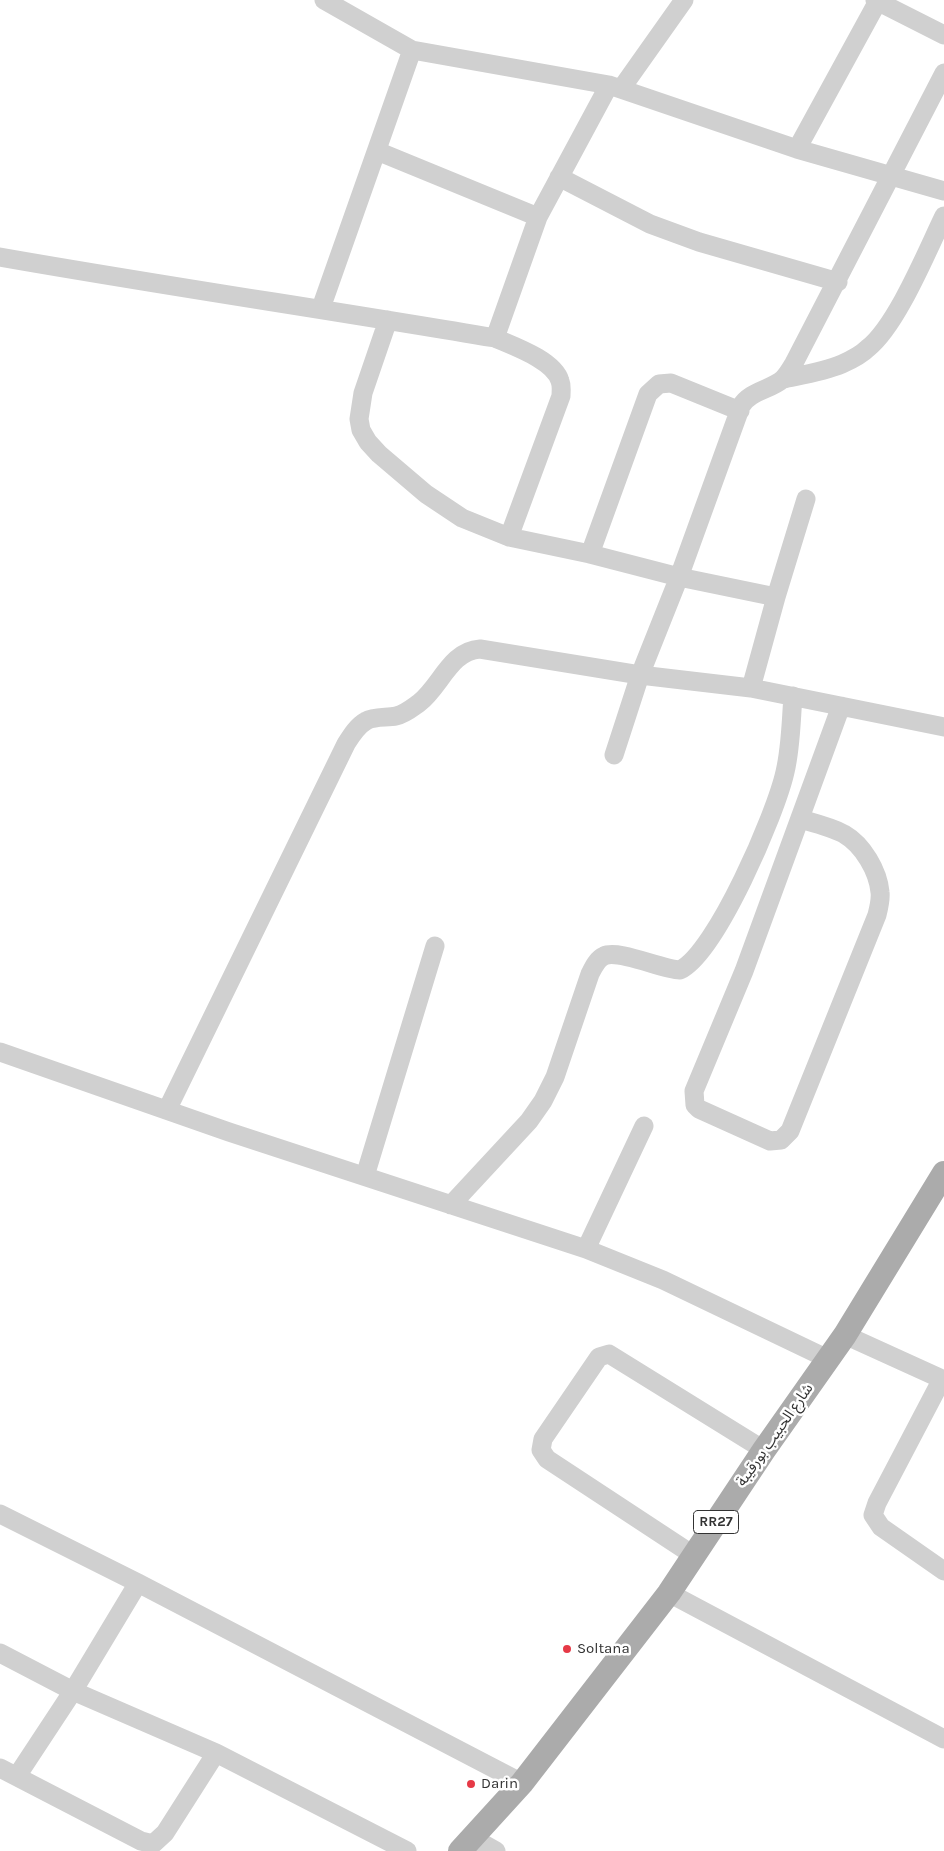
<!DOCTYPE html>
<meta charset="utf-8">
<style>
body{margin:0}
canvas{display:block;background:#fff}
</style>
<canvas width="944" height="1851"></canvas>
<script>
const ctx = document.querySelector('canvas').getContext('2d');
ctx.lineJoin = 'round';
function stroke(path, color, width, dash) { ctx.strokeStyle = color; ctx.lineWidth = width; ctx.lineCap = dash ? 'butt' : 'round'; ctx.setLineDash(dash || []); ctx.stroke(path); }
function write(font, color, halo, rows, align = 'center') {
  ctx.font = font + ' Karla,"Noto Sans Arabic",sans-serif'; ctx.lineWidth = 5; ctx.setLineDash([]); ctx.textBaseline = 'middle'; ctx.strokeStyle = halo; ctx.fillStyle = color; for (const [text, x, y, turn = 0] of rows) {
    ctx.save(); ctx.translate(x, y); ctx.rotate((+turn || 0) * Math.PI / 180); ctx.textAlign = isNaN(turn) ? turn : align; if (halo) ctx.strokeText(text, 0, 0); ctx.fillText(text, 0, 0); ctx.restore();
  }
}
stroke(new Path2D(`
 M324 0 412 50
 M875 0 944 35
 M621 89 684 0
 M797 149 878 1
 M377 151 538 217
 M559 177 650 224 699 242 838 282
 M0 257C165 286 330 310 495 338L538 217 609 85
 M321 308 412 50 609 85 797 149 944 191
 M388 320 363 393 359 419 361 430 368 442 379 454 426 494 462 518 509 537 590 554 679 577 776 597
 M495 338C513 346 554 360 560 381 562 386 561 391 561 396L509 537
 M783 379C802 375 823 372 842 364 851 360 861 355 868 348 897 325 927 251 944 216
 M590 554 648 394 659 384 671 383 740 411
 M751 688 776 597 806 499
 M614 755 640 675 679 577 741 406C750 391 770 390 783 379 787 375 790 370 793 365L944 73
 M800 819C814 823 831 827 844 834 863 845 878 871 880 892 881 899 879 907 877 915L790 1131 781 1140 770 1141 699 1109 695 1105 694 1091 744 971 841 706
 M0 1052 229 1132 586 1249 663 1280 828 1359
 M167 1110 346 744C351 736 357 726 366 721 374 716 387 718 396 716 405 714 412 708 419 703 441 686 450 651 480 649L640 675 751 688 944 727
 M365 1176 435 946
 M451 1205 529 1121 543 1101 555 1077 590 974C593 968 597 959 604 956 618 949 661 969 680 970 716 953 776 813 785 772 791 747 791 721 793 696
 M586 1249 644 1126
 M845 1335 944 1380
 M942 1379 877 1503 873 1515 881 1527 944 1571
 M0 1514 138 1583 522 1783
 M693 1555 547 1459 541 1450 543 1439 599 1357 609 1354 764 1450
 M669 1593 944 1739
 M0 1653 73 1691 216 1753 407 1851
 M0 1768 141 1841 153 1844 165 1833 216 1753
 M17 1776 73 1691 138 1583
 M473 1838 496 1851`), '#d0d0d0', 19);
stroke(new Path2D(`
 M460 1851 522 1783 669 1593 764 1450 845 1335 944 1173`), '#ababab', 24);
for (const [x, y, r, color] of [
 [567,1649,5,"#e63946"],
 [471,1784,5,"#e63946"]
]) { const dot = new Path2D(); dot.arc(x, y, r, 0, 2 * Math.PI); ctx.fillStyle = color; ctx.fill(dot); stroke(dot, '#fff', 2); }
for (const [x, y, w] of [
 [716,1522,45]
]) { const box = new Path2D(); box.roundRect(x - w / 2, y - 11.5, w, 23, 4); ctx.fillStyle = '#fff'; ctx.fill(box); stroke(box, '#333', 1); }
write('bold 14px', '#333', null, [
 ["RR27",716,1522]
]);
write('15px', '#333', '#fff', [
 ["شارع الحبيب بورقيبة",775,1435,-55]
]);
write('15px', '#333', '#fff', [
 ["Soltana",577,1649],
 ["Darin",481,1784]
], 'left');
</script>
